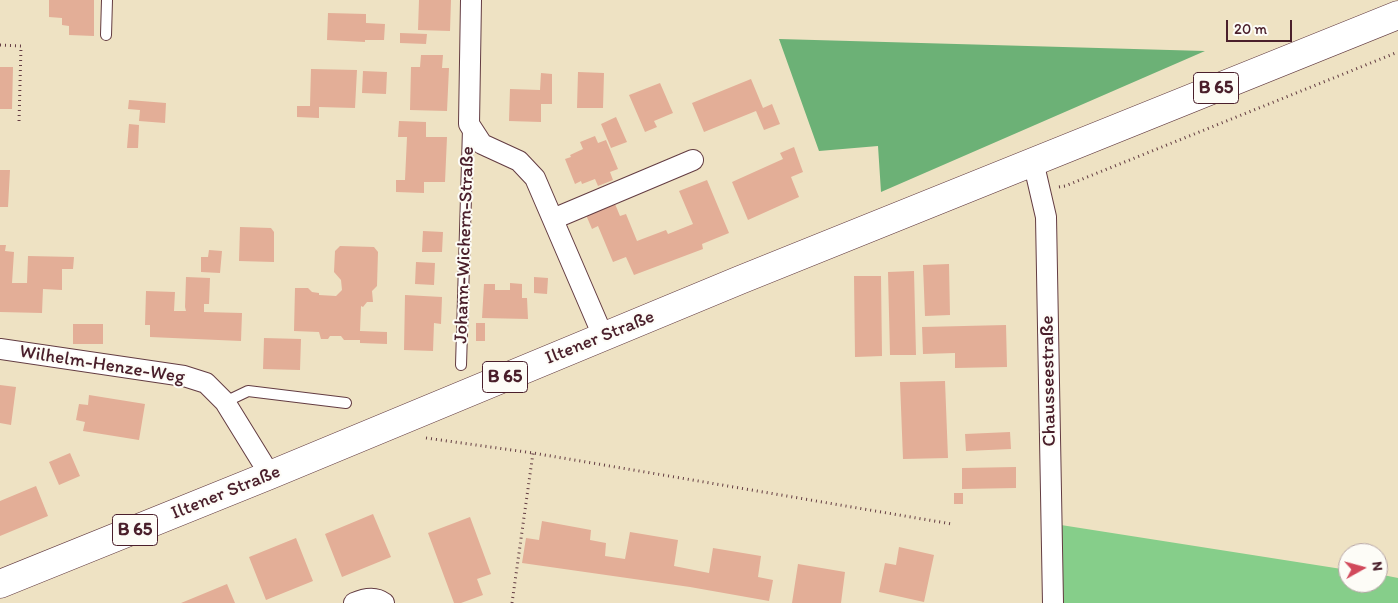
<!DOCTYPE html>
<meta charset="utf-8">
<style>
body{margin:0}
#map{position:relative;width:1398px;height:603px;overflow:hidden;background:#eee2c3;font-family:Itim,sans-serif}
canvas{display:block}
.north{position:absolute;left:1338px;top:543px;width:50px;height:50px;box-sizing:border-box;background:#fdfcf7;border:1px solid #b5a4a5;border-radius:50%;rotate:83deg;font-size:14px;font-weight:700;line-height:20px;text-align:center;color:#4a1f2b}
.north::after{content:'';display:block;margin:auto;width:18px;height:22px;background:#d1495b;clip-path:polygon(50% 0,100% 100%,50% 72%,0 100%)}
.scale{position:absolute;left:1226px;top:20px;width:66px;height:22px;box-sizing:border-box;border:2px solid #4a1f2b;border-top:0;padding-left:6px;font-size:15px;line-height:18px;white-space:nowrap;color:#4a1f2b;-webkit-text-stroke:4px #fdfcf7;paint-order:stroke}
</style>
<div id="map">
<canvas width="1398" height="603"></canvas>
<div class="north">N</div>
<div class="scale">20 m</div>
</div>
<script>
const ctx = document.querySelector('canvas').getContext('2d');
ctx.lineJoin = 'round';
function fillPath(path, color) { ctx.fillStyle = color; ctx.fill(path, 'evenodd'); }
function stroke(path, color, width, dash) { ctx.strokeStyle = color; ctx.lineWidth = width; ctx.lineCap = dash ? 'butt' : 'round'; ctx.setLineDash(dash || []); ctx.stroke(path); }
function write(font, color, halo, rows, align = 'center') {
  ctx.font = font + ' Itim,sans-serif'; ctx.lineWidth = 4; ctx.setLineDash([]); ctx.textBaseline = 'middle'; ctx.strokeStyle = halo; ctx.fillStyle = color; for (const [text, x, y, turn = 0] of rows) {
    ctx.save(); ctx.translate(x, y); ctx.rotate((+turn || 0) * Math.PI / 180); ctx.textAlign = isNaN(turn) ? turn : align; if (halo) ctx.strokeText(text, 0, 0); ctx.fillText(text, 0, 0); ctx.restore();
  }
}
fillPath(new Path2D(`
 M1061 525 1348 570V583H1378V574L1398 578V603H1063Z`), '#86ce8a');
fillPath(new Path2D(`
 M779 39 1205 51 881 192 878 146 819 151Z`), '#6cb176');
fillPath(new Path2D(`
 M49 0H94V36L69 35V26L62 25V18L49 17Z
 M419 0H451L450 31 418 30Z
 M328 13 366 14V23L385 24 384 40H365V42L327 40Z
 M400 33 427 34 426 44 400 43Z
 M421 55H443L442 68H449L447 111 410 110 411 67H420Z
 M0 67H13L12 109H0Z
 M311 69 357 70 355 108 319 107V118L297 117V106H310Z
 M363 71 387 72 386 94 362 93Z
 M578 72 604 73 603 108H577Z
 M541 73 552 74V104H541V122L509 121 510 89 540 90Z
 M751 79 763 108 772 104 780 124 764 130 756 111 704 132 692 103Z
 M660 83 673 113 654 121 657 127 645 132 629 95Z
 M129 100 166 103 165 123 139 121 140 110 128 109Z
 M616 117 627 142 611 148 601 124Z
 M399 121 426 122V137H447L445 182H424V193L396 192V180H405L407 137H398Z
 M129 124 139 125 138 148H127Z
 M595 136 598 143 606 140 618 169 610 172 613 180 598 186 595 179 582 184 581 181 575 184 565 159 571 157 570 155 583 149 580 142Z
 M794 147 803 172 791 177 799 197 748 220 732 182 783 159 780 153Z
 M0 170H10L8 207H0Z
 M707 180 729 233 702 244 703 249 634 275 626 257 613 262 598 226 592 229 586 215 615 204 620 216 626 214 637 241 666 230 668 234 693 224 679 191Z
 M240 227 271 228 274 232V262L239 261Z
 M423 231 443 232 442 252H422Z
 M0 245H6L5 251 14 252 12 283H27L28 256 74 257 73 269H62V290L43 289 42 313 0 312Z
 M340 246 374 247 378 252 377 286 372 291 373 302H367L363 307 361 306 360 331 387 332V344L360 343V340H344L341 336H330L328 339H321L319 332 294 331 295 288H308L312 292 319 293V295L336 296 342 290 341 280 334 272 335 251Z
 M209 250 222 251 220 273 201 272V257H208Z
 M416 262 435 263 434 285 415 284Z
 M949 264 950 315 925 316 923 265Z
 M914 271 916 355H890L888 272Z
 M854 276H881L882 356 855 357Z
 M186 277 210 278 209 304H204V312L242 313 241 341 150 337V325H145L146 291 175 292 174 311H186L185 307Z
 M534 277 548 278 547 294 534 293Z
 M510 283 522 284V298H527L528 319 482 318 484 284H495V290H510Z
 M405 295 442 297 441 324 434 323 433 351 404 350Z
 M476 323H485V341H476Z
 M73 324H103V344H73Z
 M1006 325 1007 367 955 368V353L923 354 922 327Z
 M264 338 301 339 300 370 263 369Z
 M945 381 948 458 903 459 900 382Z
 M0 385 16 387 11 425 0 423Z
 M89 395 145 404 139 440 83 431 85 422 76 420 79 404 88 405Z
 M1010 432 1011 449 966 451 965 434Z
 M70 453 80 476 59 485 49 462Z
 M1016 467V488L962 489V468Z
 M36 486 48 516 0 536V501Z
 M954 493H963V504H954Z
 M373 514 391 557 342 577 325 534Z
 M470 517 491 574 477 579 483 595 461 603H454L428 533Z
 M542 521 591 530 590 540 606 543 605 556 625 559 630 532 678 540 674 566 709 573 713 548 761 556 758 577 773 580 769 601 690 587 522 563 526 538 539 540Z
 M296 538 313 581 266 600 249 557Z
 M899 547 934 555 924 602 879 592 885 563 896 565Z
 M798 564 845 572 841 603H792Z
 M227 584 235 603H181Z`), '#e3ae97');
const lane = new Path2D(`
 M106 35 107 0
 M461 365 468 129
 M225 402 248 391 346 403`);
const street = new Path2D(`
 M471 0 469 124 482 144 519 161 535 178 603 336
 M1033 161 1046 217 1053 603
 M553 219 693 160
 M0 349 184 376 206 383 225 402 270 475
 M354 603C363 599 375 596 384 603`);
const primary = new Path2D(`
 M0 584 270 475 740 280 1398 15`);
stroke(lane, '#633c42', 12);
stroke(street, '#633c42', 22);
stroke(primary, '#633c42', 29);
stroke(new Path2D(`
 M0 45 21 46 19 122
 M1059 187 1065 186 1398 52
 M426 438 533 453 952 524
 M512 603 533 453`), '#633c42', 3, [1, 4]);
stroke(lane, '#fff', 10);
stroke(street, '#fff', 20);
stroke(primary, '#fff', 28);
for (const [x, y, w] of [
 [1216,88,45],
 [505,377,45],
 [135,530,45]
]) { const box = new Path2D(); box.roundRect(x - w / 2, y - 15.5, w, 31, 4); ctx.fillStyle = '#fdfcf7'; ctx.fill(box); stroke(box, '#4a1f2b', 1); }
write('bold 18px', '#4a1f2b', null, [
 ["B 65",1216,88],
 ["B 65",505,377],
 ["B 65",135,530]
]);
write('19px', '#4a1f2b', '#fdfcf7', [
 ["Johann-Wichern-Straße",465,245,-88],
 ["Iltener Straße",600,338,-22],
 ["Wilhelm-Henze-Weg",102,365,9],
 ["Chausseestraße",1049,381,-91],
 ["Iltener Straße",226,493,-22]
]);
</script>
